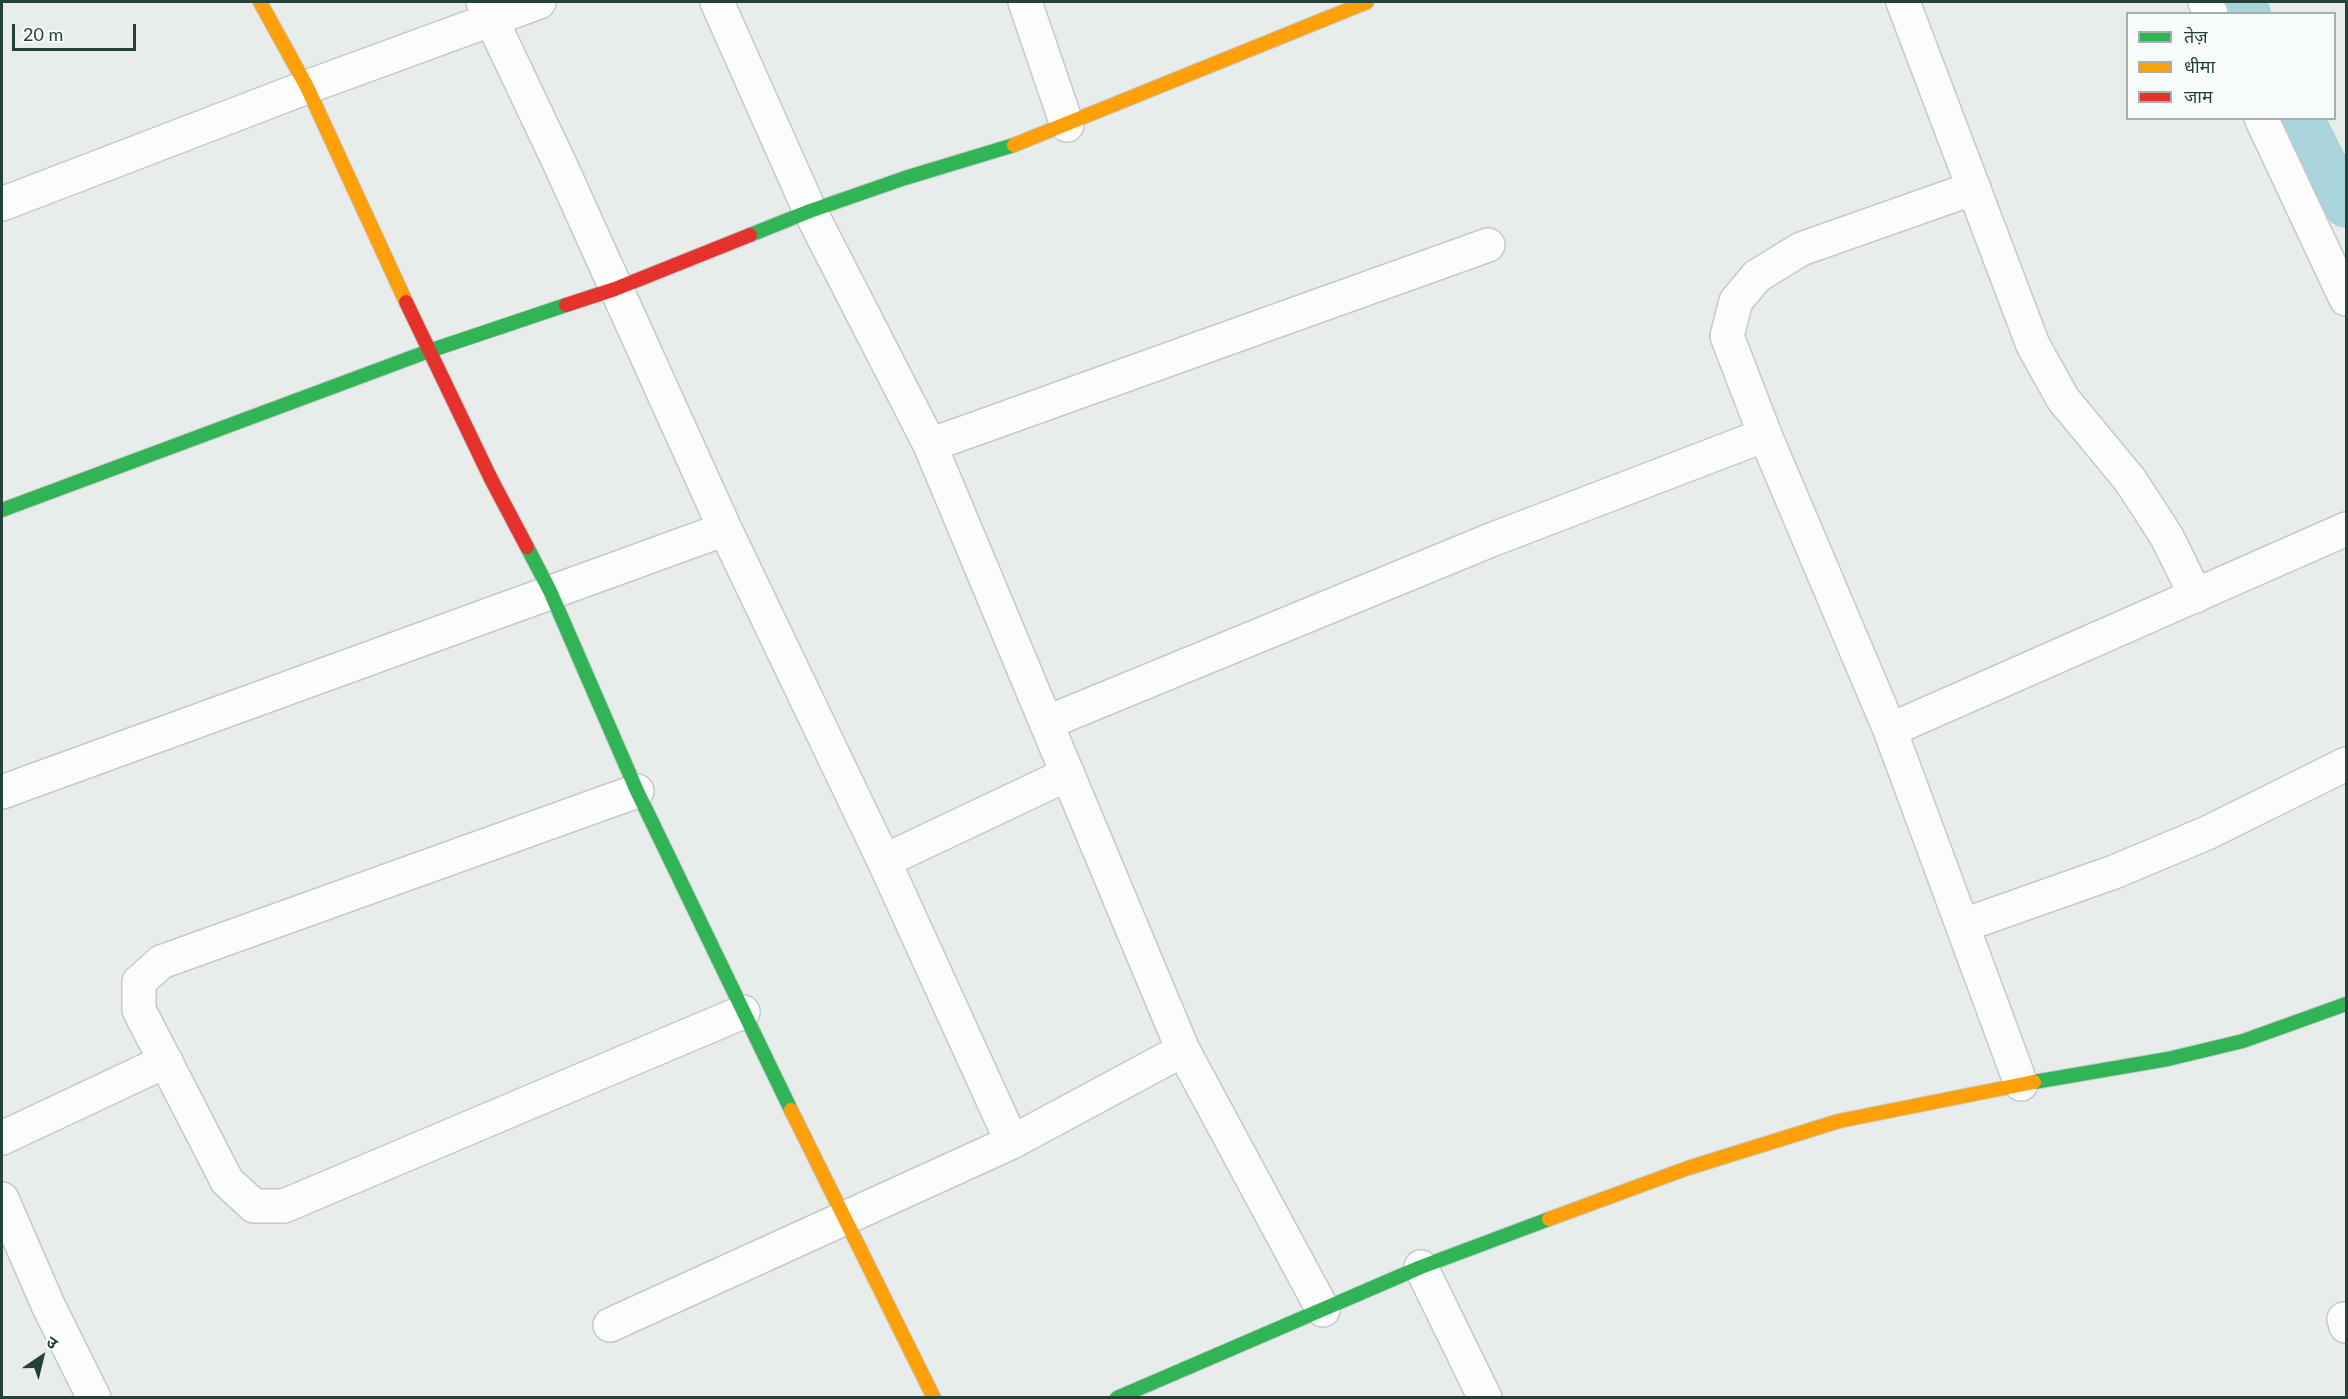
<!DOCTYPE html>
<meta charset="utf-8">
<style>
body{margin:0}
#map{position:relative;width:2348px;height:1399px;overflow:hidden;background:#e8edeb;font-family:Lato,"Noto Sans Devanagari",sans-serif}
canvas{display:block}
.frame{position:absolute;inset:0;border:3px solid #24423a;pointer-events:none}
.legend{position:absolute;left:2126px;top:12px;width:210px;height:108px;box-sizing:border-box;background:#f7fbf9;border:2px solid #a3b1ad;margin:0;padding:8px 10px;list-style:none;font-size:18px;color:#24423a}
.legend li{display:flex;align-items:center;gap:12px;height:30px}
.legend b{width:30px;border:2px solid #a3b1ad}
.north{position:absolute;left:12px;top:1327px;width:60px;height:60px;-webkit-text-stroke:4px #f7fbf9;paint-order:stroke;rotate:35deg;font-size:16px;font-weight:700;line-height:24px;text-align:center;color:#24423a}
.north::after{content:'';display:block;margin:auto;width:21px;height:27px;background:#24423a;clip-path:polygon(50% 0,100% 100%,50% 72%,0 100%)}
.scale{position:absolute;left:12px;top:24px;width:124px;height:27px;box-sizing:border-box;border:3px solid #24423a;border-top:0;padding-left:8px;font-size:18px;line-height:21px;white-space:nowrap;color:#24423a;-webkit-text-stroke:4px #f7fbf9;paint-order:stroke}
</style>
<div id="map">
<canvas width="2348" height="1399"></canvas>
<div class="frame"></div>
<ul class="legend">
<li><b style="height:8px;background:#30b455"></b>तेज़</li>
<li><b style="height:8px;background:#ff9f0a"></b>धीमा</li>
<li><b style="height:8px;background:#e5322d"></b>जाम</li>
</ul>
<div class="north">उ</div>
<div class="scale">20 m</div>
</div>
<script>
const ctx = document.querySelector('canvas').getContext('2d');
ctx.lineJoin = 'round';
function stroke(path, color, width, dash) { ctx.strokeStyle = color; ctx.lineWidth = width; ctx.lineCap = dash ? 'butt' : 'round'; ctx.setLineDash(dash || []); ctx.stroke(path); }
stroke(new Path2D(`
 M2243 2 2249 14
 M2302 118 2346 206`), '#a9d4db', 44);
const street = new Path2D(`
 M483 2 559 162 725 529 884 861 1012 1142
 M717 2 810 211 930 445 1183 1050 1323 1310
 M1025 2 1067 125
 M1903 2 2033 345 2063 399 2130 480 2167 537 2196 596
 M2205 2 2211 14
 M2261 118 2346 299
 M1974 188 1801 249 1757 276 1736 301 1727 336 1765 435 1890 730 2021 1084
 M2 204 307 87 539 2
 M930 445 1488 245
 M1046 723 1491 540 1765 435
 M1890 730 2346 529
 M637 791 161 962 139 982V1010L227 1181 254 1206H284L743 1012
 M2 792 725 529
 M884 861 1068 774
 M1964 925 2114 872 2207 833 2346 764
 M2 1138 166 1061
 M2 1199 48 1305 94 1398
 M1421 1267 1485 1398
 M2344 1319 2346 1326
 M610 1325 1012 1142 1183 1050`);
const fast = new Path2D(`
 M750 235 810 211 905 178 1014 145
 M2 510 429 351 566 305
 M527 547 550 591 637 791 791 1110
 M2034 1082 2168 1059 2243 1041 2346 1004
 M1117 1398 1421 1267 1549 1219`);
const slow = new Path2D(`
 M260 2 307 87 406 302
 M1014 145 1367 2
 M791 1110 934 1398
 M1549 1219 1688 1168 1839 1121 2034 1082`);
const jam = new Path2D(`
 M406 302 491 479 527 547
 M566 305 615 289 750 235`);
stroke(street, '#c5cac8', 36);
stroke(fast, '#c3cbc8', 16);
stroke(slow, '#c3cbc8', 16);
stroke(jam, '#c3cbc8', 16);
stroke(street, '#fcfcfc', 33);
stroke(fast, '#30b455', 14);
stroke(slow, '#ff9f0a', 14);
stroke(jam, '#e5322d', 14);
</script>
